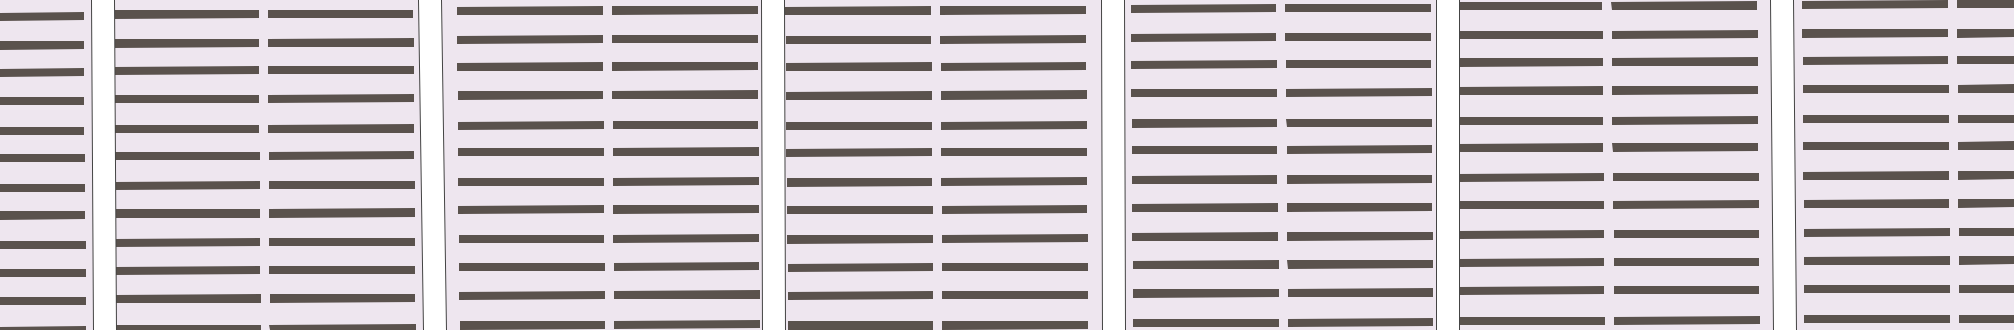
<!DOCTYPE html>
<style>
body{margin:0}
canvas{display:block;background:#fffdf5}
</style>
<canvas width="2014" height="330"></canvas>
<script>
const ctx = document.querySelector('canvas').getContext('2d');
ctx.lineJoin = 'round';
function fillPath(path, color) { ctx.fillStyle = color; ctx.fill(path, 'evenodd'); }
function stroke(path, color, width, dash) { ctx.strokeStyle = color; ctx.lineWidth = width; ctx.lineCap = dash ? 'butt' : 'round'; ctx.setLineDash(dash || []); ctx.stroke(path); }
fillPath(new Path2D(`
 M0 0H2014V330H0Z`), '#eee6ef');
fillPath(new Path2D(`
 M1948 0V8L1802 9V1Z
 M1957 0H2014V8H1957Z
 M1757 1V10H1612L1611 2Z
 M1457 2H1602V10H1457Z
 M1276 4V12L1131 13V5Z
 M1285 4H1431V12H1285Z
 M603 6V15H457V7Z
 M612 6H758V14L612 15Z
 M931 6V15H785V7Z
 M940 6H1086V14L940 15Z
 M113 10H259V18L113 19Z
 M268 10H413V18H268Z
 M84 12V20L0 21V13Z
 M1802 29H1948V37L1802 38Z
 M1957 29H2014V37L1957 38Z
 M1758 30V38L1612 39V31Z
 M1457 31H1603V39H1457Z
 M1276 33V41L1131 42V34Z
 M1285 33H1431V41H1285Z
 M603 35V43L457 44V36Z
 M612 35H758V43H612Z
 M1086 35V43L940 44V36Z
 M786 36H931V44H786Z
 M414 38V47H268V39Z
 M113 39H259V47L113 48Z
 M0 41H84V49L0 50Z
 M1948 56V64L1803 65V57Z
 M1957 56H2014V64H1957Z
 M1758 57V66H1612V58Z
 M1457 58H1603V66L1458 67Z
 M1277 60V68L1131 69V61Z
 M1286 60H1431V68H1286Z
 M603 62V71H457V63Z
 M612 62H758V70L612 71Z
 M932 62V71H786V63Z
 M1086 62V70L941 71V63Z
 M259 66V74L113 75V67Z
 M268 66H414V74H268Z
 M84 68V76L0 77V69Z
 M2014 84V93H1958V85Z
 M1803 85H1949V93H1803Z
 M1603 86V95H1458V87Z
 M1612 86H1758V94L1612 95Z
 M1432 88V96L1286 97V89Z
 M1131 89H1277V97H1131Z
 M758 90V99H612V91Z
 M1087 90V99L941 100V91Z
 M458 91H603V99L458 100Z
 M932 91V100H786V92Z
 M414 94V102L268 103V95Z
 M113 95H259V103H113Z
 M0 97H84V105H0Z
 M1803 115H1949V123H1803Z
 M1958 115H2014V123H1958Z
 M1758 116V124L1612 125V117Z
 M1458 117H1603V125H1458Z
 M1132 119H1277V127L1132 128Z
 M1286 119H1432V127H1287Z
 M604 121V129L458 130V122Z
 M613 121H758V129H613Z
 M1087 121V129L941 130V122Z
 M786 122H932V130H786Z
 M414 124V133H268V125Z
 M114 125H259V133H114Z
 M0 127H84V135H0Z
 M2014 141V150H1958V142Z
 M1803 142H1949V150H1803Z
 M1603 143V152H1458V144Z
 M1612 143H1758V151L1613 152Z
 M1432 145V153L1287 154V146Z
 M1132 146H1277V154H1132Z
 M759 147V156H613V148Z
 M458 148H604V156H458Z
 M932 148V156L786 157V149Z
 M941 148H1087V156H941Z
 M414 151V159L269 160V152Z
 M114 152H260V160H114Z
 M0 154H85V162H0Z
 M1949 171V180H1803V172Z
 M1958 171H2014V179L1958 180Z
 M1604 173V181L1458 182V174Z
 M1613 173H1759V181H1613Z
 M1277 175V184H1132V176Z
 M1287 175H1432V183L1287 184Z
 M759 177V185L613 186V178Z
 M1087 177V185L941 186V178Z
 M458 178H604V186H458Z
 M787 178H932V186L787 187Z
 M260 181V189L114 190V182Z
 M269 181H415V189H269Z
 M0 184H85V192H0Z
 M1949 199V208H1804V200Z
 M1958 199H2014V207L1958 208Z
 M1759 200V208L1613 209V201Z
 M1458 201H1604V209H1459Z
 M1278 203V212H1132V204Z
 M1287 203H1432V211L1287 212Z
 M604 205V213L458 214V206Z
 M613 205H759V213L613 214Z
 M1087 205V213L942 214V206Z
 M787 206H933V214H787Z
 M415 208V217L269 218V209Z
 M114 209H260V218H114Z
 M0 211H85V219L0 220Z
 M1950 228V236L1804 237V229Z
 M1959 228H2014V236H1959Z
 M1604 230V238L1459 239V231Z
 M1614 230H1759V238H1614Z
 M1278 232V241H1132V233Z
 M1287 232H1433V240L1287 241Z
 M759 234V242L613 243V235Z
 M1088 234V242L942 243V235Z
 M459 235H604V243H459Z
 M787 235H933V243L787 244Z
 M260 238V246L114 247V239Z
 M269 238H415V246H269Z
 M0 241H86V249H0Z
 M1950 256V265H1804V257Z
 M1959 256H2014V264L1959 265Z
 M1604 258V266L1459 267V259Z
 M1614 258H1759V266H1614Z
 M1279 260V269H1133V261Z
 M1287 260H1433V268L1288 269Z
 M759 262V270L614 271V263Z
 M459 263H605V271H459Z
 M933 263V271L788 272V264Z
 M942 263H1088V271H942Z
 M260 266V274L115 275V267Z
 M269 266H415V274H269Z
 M0 269H86V277H0Z
 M1804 285H1950V293H1804Z
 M1959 285H2014V293H1959Z
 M1604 286V294L1459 295V287Z
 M1614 286H1759V294H1614Z
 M1433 288V297H1288V289Z
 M1133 289H1279V297L1133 298Z
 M760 290V299H614V291Z
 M605 291V299L459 300V292Z
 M933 291V299L788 300V292Z
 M942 291H1088V299H942Z
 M261 294V303H115V295Z
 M270 294H415V302L270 303Z
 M0 297H86V305H0Z
 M1804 315H1950V323H1804Z
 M1959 315H2014V323H1959Z
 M1760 316V324L1614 325V317Z
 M1459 317H1605V325H1459Z
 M1433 318V326L1288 327V319Z
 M1133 319H1279V327H1133Z
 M760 320V328L614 329V321Z
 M460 321H605V329L460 330Z
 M788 321H933V330H788Z
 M942 321H1088V329L942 330Z
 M416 324V330H270L269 325Z
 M115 325H261V330H115Z
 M86 326V330H0V327Z`), '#5a524d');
const minor = new Path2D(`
 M103 0 105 330
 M430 0 435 330
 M773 0 774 330
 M1113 0 1114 330
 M1448 0V330
 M1782 0 1785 330`);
stroke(minor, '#444', 24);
stroke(minor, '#fff', 22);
</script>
